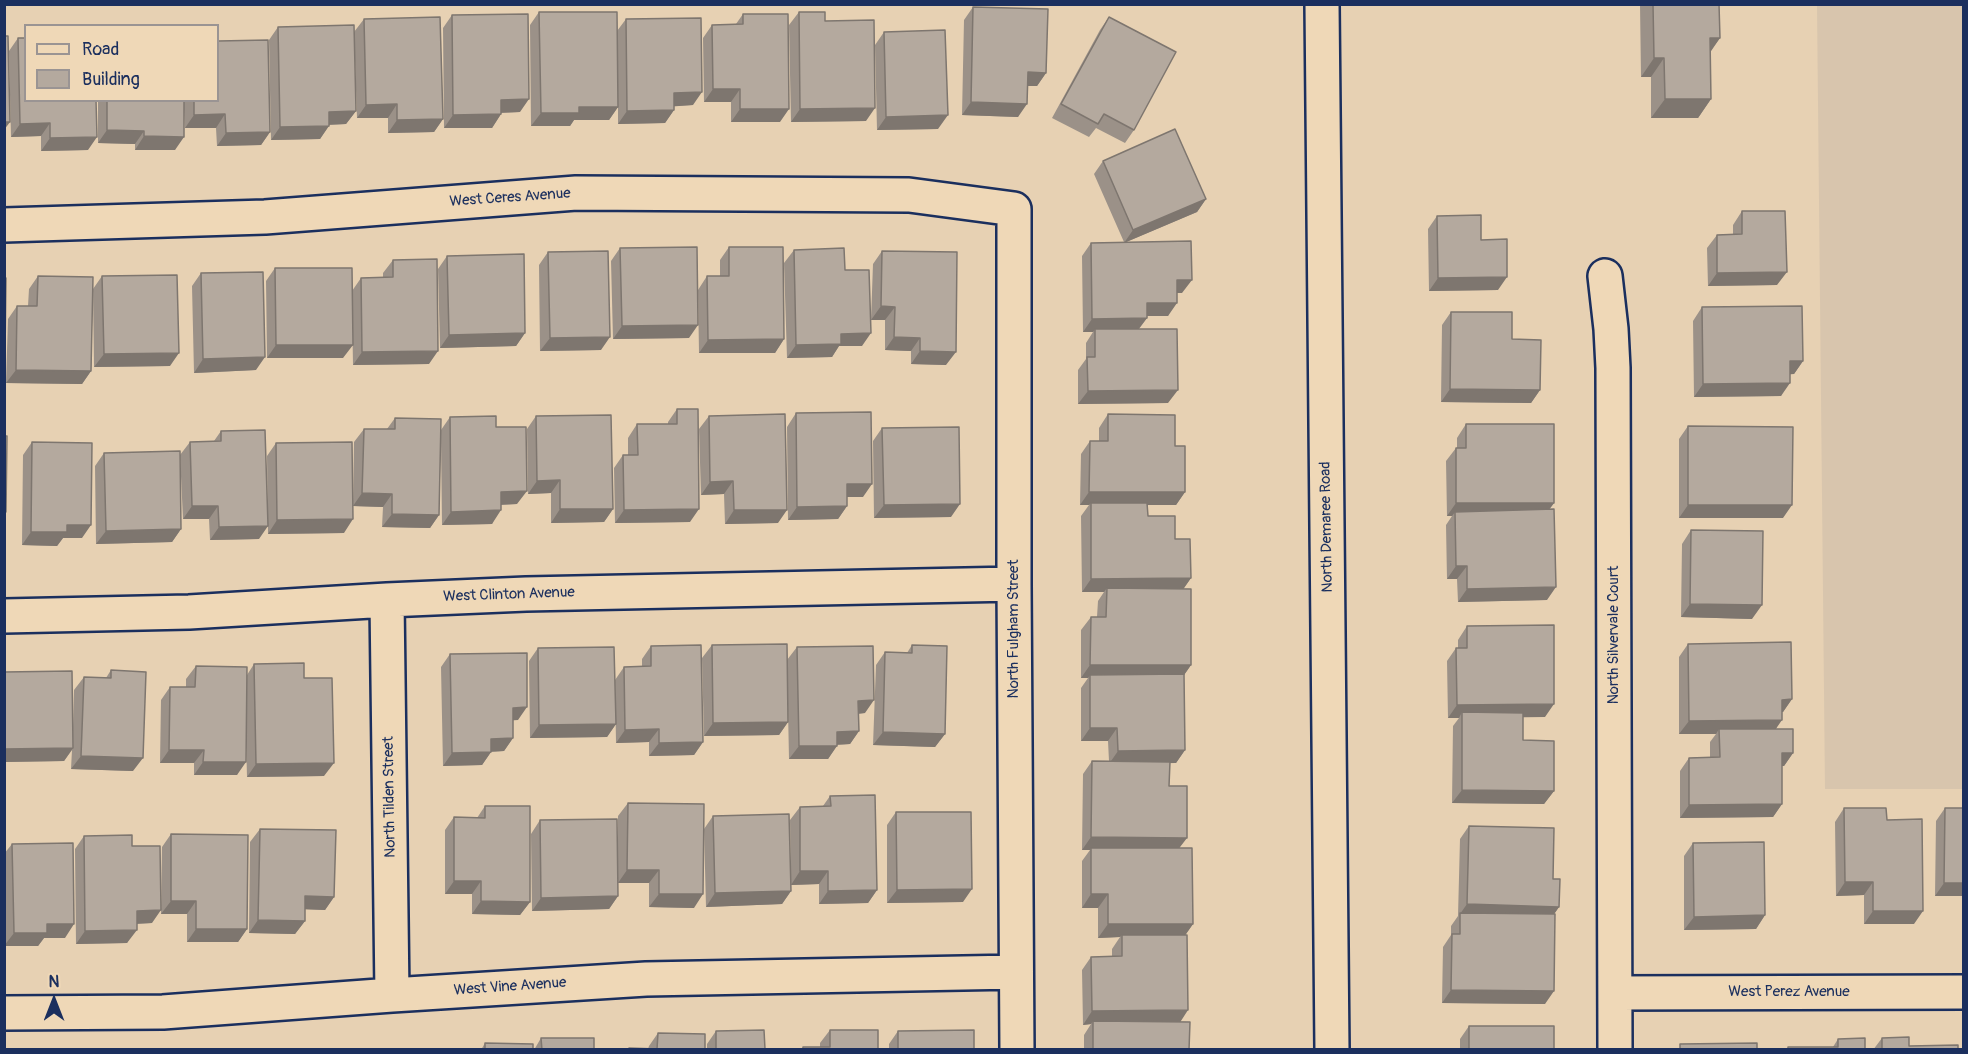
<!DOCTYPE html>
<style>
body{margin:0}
#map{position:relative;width:1968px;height:1054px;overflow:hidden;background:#e7d1b3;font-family:Pangolin,sans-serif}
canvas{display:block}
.frame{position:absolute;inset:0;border:6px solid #1b2f5e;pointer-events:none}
.legend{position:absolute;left:24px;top:24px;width:195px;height:78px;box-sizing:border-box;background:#efd8b7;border:2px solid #9a9493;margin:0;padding:8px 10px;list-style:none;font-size:18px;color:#1b2f5e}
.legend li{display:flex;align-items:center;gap:12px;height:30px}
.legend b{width:30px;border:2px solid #9a9493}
.north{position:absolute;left:24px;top:970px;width:60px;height:60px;-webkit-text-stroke:4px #efd8b7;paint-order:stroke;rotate:0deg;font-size:16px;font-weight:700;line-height:24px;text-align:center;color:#1b2f5e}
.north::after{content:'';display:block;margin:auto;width:21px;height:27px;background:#1b2f5e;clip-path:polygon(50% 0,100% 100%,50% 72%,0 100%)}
</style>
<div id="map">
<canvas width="1968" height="1054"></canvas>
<div class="frame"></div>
<ul class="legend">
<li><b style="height:8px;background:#efd8b7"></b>Road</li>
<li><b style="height:16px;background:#b4a99e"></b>Building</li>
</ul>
<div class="north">N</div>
</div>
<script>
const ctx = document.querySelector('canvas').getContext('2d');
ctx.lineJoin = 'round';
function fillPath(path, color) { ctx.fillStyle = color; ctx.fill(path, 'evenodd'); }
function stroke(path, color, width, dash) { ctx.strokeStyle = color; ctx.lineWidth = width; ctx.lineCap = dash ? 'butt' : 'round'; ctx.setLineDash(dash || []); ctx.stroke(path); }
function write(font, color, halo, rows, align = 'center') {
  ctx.font = font + ' Pangolin,sans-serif'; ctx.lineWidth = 4.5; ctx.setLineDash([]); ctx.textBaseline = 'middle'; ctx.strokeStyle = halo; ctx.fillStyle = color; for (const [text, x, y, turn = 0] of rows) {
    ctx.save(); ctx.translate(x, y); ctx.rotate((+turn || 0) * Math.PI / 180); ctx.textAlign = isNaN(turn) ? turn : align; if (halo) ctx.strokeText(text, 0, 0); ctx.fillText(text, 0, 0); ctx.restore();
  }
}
fillPath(new Path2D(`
 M1817 5H1963V789H1825Z`), '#d8c5ad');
const minor = new Path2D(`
 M4 225 265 217 576 193 909 195 1014 209V584L1017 1050
 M1605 276 1611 329 1613 368 1615 1050
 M387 600 392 995
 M4 616 189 612 387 600 526 594 1014 584
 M1615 993 1964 992
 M4 1013 163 1012 392 995 646 979 1016 972`);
const major = new Path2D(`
 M1322 4 1332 1050`);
stroke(minor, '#1b2f5e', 38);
stroke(major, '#1b2f5e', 38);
stroke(minor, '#efd8b7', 33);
stroke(major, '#efd8b7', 33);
fillPath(new Path2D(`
 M1640 4H1719L1720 38 1710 51 1711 99 1698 118H1651V77H1641Z
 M973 7 1046 73 1037 86H1027L1018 117 962 115 964 20Z
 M539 12 617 31 626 19 693 105 674 106V110L665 123 618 124V107L609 120H574L570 126H531L530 25Z
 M799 12 825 21 866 121 791 122 789 25Z
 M743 14 780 122H731V102H704L703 38 712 25 736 24Z
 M452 15 520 112 501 113V114L492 128H444L443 28Z
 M1109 17 1134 130 1125 143 1096 128 1089 137 1052 118 1100 30Z
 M364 19 443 119 434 132 388 133V118H357L354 32Z
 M278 27 356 111 346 124 329 125 320 139 271 140 269 40Z
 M884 32 938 129 877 130 875 45Z
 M18 38 88 150 41 151V136L11 137 9 51Z
 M98 100H218L270 132 261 145 217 146 216 128H185L184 109 175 150H135V144L98 143Z
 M1103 161 1206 199 1197 212 1126 242 1182 293H1177L1168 316H1147V318L1139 329 1168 403 1078 404V370L1086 359V343L1093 332H1083L1082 256 1091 243 1124 242 1094 174Z
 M1742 211 1777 285 1708 286 1707 248 1717 235 1733 234V225Z
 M1437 216 1481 240 1498 290 1429 291 1428 229Z
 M729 247 784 339 775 353H699L698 290 707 276H720V260Z
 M620 248 689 338 613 339 611 261Z
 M794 250 845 270 862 346H839L832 357 787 358 784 263Z
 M882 251 946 365 911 364V351L885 350V320H871L873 264Z
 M548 252 601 350 540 351 539 265Z
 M447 256 525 333 516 346 440 348 438 269Z
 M393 260 429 364 353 365 352 306 343 358H267L266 281 275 268 352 291 361 278 383 277V273Z
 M201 273 256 370 194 373 192 286Z
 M38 276 93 289 102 276 170 366 94 367 93 290 91 371 82 384 6 383 8 319 17 306H28L29 289Z
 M1702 307 1803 361 1794 374H1790L1781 396 1694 397 1693 321Z
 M1451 312 1512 339 1540 390 1531 403 1441 402 1442 325Z
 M677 409 690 522 615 523 614 468 623 455H628V438L637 424H668V422Z
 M796 413 863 497H847V506L838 519 788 520 787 427Z
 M1108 414 1175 446 1185 492 1176 505H1148V516L1175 539 1191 578 1183 589 1191 665 1184 675 1185 750 1176 763H1170L1169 786 1193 924 1185 935 1180 1022 1189 1050H1084V1035L1091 1024 1083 1025 1082 970 1091 957H1112V949L1120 937 1098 938V908H1082V861L1090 850H1082L1083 774 1092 761H1109L1108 741H1081V688L1088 678H1081V630L1091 617H1097L1098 601 1104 592H1082L1081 516 1089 505H1080L1081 454 1090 441H1099V428Z
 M536 416 613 509 604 522 551 523V493L528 494 527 429Z
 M709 416 778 523 725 524 724 494 701 495 699 429Z
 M450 417 496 427 517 504 501 505 492 524 442 525 441 442 439 515 430 528 382 527 383 507 353 506 354 442 364 429H387L395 418 441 430Z
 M1466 424 1554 503 1549 510 1547 600 1458 602 1457 579H1447L1446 525 1452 516H1447L1446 461 1456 448H1457V438Z
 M1688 426 1783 518H1679V439Z
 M882 428 951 517 874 518 873 441Z
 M221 431 259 539 210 540 209 519H183L180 455 190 442 214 441Z
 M32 442 82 538H63L57 546 22 545 23 455Z
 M276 443 344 533 268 534 267 456Z
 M104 453 181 529 172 542 96 544 95 466Z
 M1691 530 1752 619 1681 617 1682 544Z
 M1467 626 1545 717H1523V740L1554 791 1544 804 1452 803 1453 726 1459 718H1448L1447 661 1456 648H1458V640Z
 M1688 644 1792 699 1783 712H1782L1776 729 1793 753 1784 766H1782V804L1773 817 1680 818V771L1689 758 1710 757V742L1716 734H1679V657Z
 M712 645 788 722 779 735 704 736 702 658Z
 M912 645 945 734 935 747 873 745 876 665 885 652 907 653Z
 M651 646 703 742 694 755 649 756V742L616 743 615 680 624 667 642 666V659Z
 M797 647 865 713 859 714V731L850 744 837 745 828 759H789L787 660Z
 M538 648 616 724 607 737 530 738 529 661Z
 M450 654 518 720H513V738L504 751 491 752 482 765 443 766 441 667Z
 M254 664 304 678 324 776 247 777 246 738 237 775H194V763H160L161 700 170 687H186V679L196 666 247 675Z
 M111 670 133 771 71 769 72 750 64 761 4 762V672L73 726 74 690 84 677 106 678Z
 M830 796 877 890 868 903 819 904V884L791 885V891L782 904 706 907 704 829 713 816 791 881 790 820 800 807 823 806Z
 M628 803 694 908 649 907V883H618V896L609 909 532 911 531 834 540 820 618 881V816Z
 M485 806 530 902 520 915 472 914V894H445V830L454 817 477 818Z
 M1844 808 1887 820 1914 924H1864V895L1836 896 1835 822Z
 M1945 808 1964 896H1935L1936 821Z
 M896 812 963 902 887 903V825Z
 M1469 826 1553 879 1559 907 1554 914 1545 1004 1442 1003 1443 947 1451 935V926L1458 916 1460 839Z
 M260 829 334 897 325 910 305 909V921L295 934 249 933 250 842Z
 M171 834 247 929 238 942H187V914H161L162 847Z
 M84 836 132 846 152 923 137 924 127 943 76 944 75 849Z
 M1693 843 1765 915 1756 929 1684 930V856Z
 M12 844 65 938H44L38 946H4V854Z
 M1469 1026 1554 1050H1460V1039Z
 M830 1030 878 1050H801L803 1047H820V1043Z
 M716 1031 765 1049 791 1050H707V1044Z
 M898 1031 974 1050H889V1044Z
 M658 1033 705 1050H628L629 1048 648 1049 649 1046Z
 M541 1038 594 1050H534Z
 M1882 1038 1909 1046 1958 1050H1873Z
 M1838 1039 1865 1050H1787L1788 1047H1833Z
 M485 1043 533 1050H481Z`), '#9b9188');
fillPath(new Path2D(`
 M1710 38H1720L1707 57Z
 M1654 58H1664L1651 77H1641Z
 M1028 72 1046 73 1037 86H1019Z
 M713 89H740L731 102H704Z
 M702 92 693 105 665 107 674 93Z
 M529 99 520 112 492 113 501 100Z
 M1665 99H1711L1698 118H1651Z
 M971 102 1027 104 1018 117 962 115Z
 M397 104 388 118H357L366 105Z
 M579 107H618L609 120H574L570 126H531L541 113Z
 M875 108 866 121 791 122 800 109Z
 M740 109H789L780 122H731Z
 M674 110 665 123 618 124 627 111Z
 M356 111 346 124 320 125 329 112Z
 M225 114 216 128H185L194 115Z
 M501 114 492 128H444L453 115Z
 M948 115 938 129 877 130 886 117Z
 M443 119 434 132 388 133 397 120Z
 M4 122H10L4 130Z
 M50 123 41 136 11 137 20 124Z
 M329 126 320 139 271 140 280 127Z
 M107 130 144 131 135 144 98 143Z
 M270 132 261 145 217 146 226 133Z
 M144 136 184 137 175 150H135Z
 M97 137 88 150 41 151 50 138Z
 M1206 199 1197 212 1124 243 1133 230Z
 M1787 272 1777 285 1708 286 1717 273Z
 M1507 277 1498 290 1429 291 1438 278Z
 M1177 280H1192L1182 293H1168Z
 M1147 303H1177L1168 316H1137Z
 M881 306 895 307 885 320H871Z
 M1147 318 1137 331 1095 329 1093 332H1083L1092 319Z
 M698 325 689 338 613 339 622 326Z
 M525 333 516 346 440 348 449 335Z
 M871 333 862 346H839L832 357 787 358 796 345 841 334Z
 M610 337 601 350 540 351 550 338Z
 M894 337 920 338 911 351 885 350Z
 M784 339 775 353H699L708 340Z
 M276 345H353L343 358H267Z
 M438 351 429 364 353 365 362 352Z
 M920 351 956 352 946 365 911 364Z
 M179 353 170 366 94 367 104 354Z
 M265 357 256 370 194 373 203 359Z
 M1790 361H1803L1794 374 1781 375Z
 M16 370 91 371 82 384 6 383Z
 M1790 383 1781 396 1694 397 1703 384Z
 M1450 389 1540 390 1531 403 1441 402Z
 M1178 390 1168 403 1078 404 1088 391Z
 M560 480 551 493 528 494 537 481Z
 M733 481 724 494 701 495 710 482Z
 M847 484H872L863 497H838Z
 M527 491 517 504 492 505 501 492Z
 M1089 492H1185L1176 505H1091V503L1089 505H1080Z
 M362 493 392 494 383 507 353 506Z
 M1456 503H1554L1544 516 1455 512 1452 516H1447Z
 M960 504 951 517 874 518 884 505Z
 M1688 505H1792L1783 518H1679Z
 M192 506H218L209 519H183Z
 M847 506 838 519 788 520 797 507Z
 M560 509H613L604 522 551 523Z
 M699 509 690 522 615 523 624 510Z
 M501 510 492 524 442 525 451 512Z
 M734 510H787L778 523 725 524Z
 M392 514 439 515 430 528 382 527Z
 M353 519 344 533 268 534 277 520Z
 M67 525H91L82 538H63L57 546 22 545 31 532Z
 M268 526 259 539 210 540 219 527Z
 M181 529 172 542 96 544 106 531Z
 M1456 566H1467L1457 579H1447Z
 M1191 578 1182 591 1107 588 1104 592H1082L1091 579Z
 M1556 587 1547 600 1458 602 1467 589Z
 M1690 604 1762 605 1752 619 1681 617Z
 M1090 665H1191L1182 678 1090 675 1088 678H1081Z
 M1792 699 1783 712 1773 713 1782 700Z
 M874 700 865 713 849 714 858 701Z
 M1554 704 1545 717 1462 718V712L1459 718H1448L1457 705Z
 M527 707 518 720 503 721 513 708Z
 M1782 720 1773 733 1719 729 1716 734H1679L1689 721Z
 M788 722 779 735 704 736 713 723Z
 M616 724 607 737 530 738 539 725Z
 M1090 728H1117L1108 741H1081Z
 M659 729 649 742 616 743 625 730Z
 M859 731 850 744 828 745 837 732Z
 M883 732 945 734 935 747 873 745Z
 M513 738 504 751 481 752 491 739Z
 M703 742 694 755 649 756 659 743Z
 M799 746H837L828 759H789Z
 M73 748 64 761 4 762V749Z
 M169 750H204L194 763H160Z
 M1185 750 1176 763 1109 764 1118 751Z
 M491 752 482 765 443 766 452 753Z
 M1782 753H1793L1784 766H1772Z
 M81 756 143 758 133 771 71 769Z
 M203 762H246L237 775H194Z
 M334 763 324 776 247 777 256 764Z
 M1462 790 1554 791 1544 804 1452 803Z
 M1782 804 1773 817 1680 818 1689 805Z
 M1091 837 1187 838 1177 851 1091 848 1090 850H1082Z
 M627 870H659L649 883H618Z
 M800 871H828L819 884 791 885Z
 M454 881H481L472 894H445Z
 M1845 882H1873L1864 895 1836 896Z
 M1944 883H1964V896H1935Z
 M972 889 963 902 887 903 897 890Z
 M877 890 868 903 819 904 828 891Z
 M791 891 782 904 706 907 715 893Z
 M659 894H703L694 908 649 907Z
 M1091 894H1108L1098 908H1082Z
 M305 896 334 897 325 910 296 909Z
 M618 896 609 909 532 911 541 898Z
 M171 901H196L187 914H161Z
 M481 901 530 902 520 915 472 914Z
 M1467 904 1559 907 1550 920 1460 914Z
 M161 910 152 923 127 924 137 911Z
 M1873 911H1923L1914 924H1864Z
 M1765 915 1756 929 1684 930 1694 917Z
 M258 920 305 921 295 934 249 933Z
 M47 924H74L65 938H44L38 946H4L14 933Z
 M1108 924H1193L1184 937 1122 935 1120 937 1098 938Z
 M196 929H247L238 942H187Z
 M137 930 127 943 76 944 85 931Z
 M1451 990 1554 991 1545 1004 1442 1003Z
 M1188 1010 1179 1024 1093 1021 1091 1024 1083 1025 1092 1011Z`), '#7e766f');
const building = new Path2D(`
 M1653 4H1719L1720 38H1710L1711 99H1665L1664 58H1654Z
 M973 7 1048 9 1046 73 1028 72 1027 104 971 102Z
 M539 12H617L618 107H579V113H541Z
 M799 12H825V21L874 20 875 108 800 109Z
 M528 14 529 99 501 100V114L453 115 452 15Z
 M743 14H788L789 109H740V89H713L712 25 743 24Z
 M440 17 443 119 397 120V104L366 105 364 19Z
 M1109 17 1176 52 1134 130 1104 114 1098 124 1061 104Z
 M701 18 702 92 674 93V110L627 111 626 19Z
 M354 25 356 111 329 112V126L280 127 278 27Z
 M945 30 948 115 886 117 884 32Z
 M4 36H8L10 122H4Z
 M18 38H26V100H96L97 137 50 138V123L20 124Z
 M268 40 270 132 226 133 225 114 194 115V100H218V41Z
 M107 100H184V137L144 136V131L107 130Z
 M1175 129 1206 199 1133 230 1103 161Z
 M1742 211H1785L1787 272 1717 273V235L1742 234Z
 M1481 215V240L1507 239V277L1438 278 1437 216Z
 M1191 241 1192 280H1177V303H1147V318L1092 319 1091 243Z
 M697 247 698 325 622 326 620 248Z
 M729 247H783L784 339 708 340 707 276H729Z
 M844 248 845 270H869L871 333 841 334V344L796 345 794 250Z
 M608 251 610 337 550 338 548 252Z
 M882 251 957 252 956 352 920 351V338L894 337 895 307 881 306Z
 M524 254 525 333 449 335 447 256Z
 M437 259 438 351 362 352 361 278 393 277V260Z
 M275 268H352L353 345H276Z
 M263 272 265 357 203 359 201 273Z
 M177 275 179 353 104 354 102 276Z
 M38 276 93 277 91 371 16 370 17 306H37Z
 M4 278H6L5 355H4Z
 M1802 306 1803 361H1790V383L1703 384 1702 307Z
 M1451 312H1512V339L1541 340 1540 390 1450 389Z
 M1095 329H1177L1178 390 1088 391 1087 357H1095Z
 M677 409H698L699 509 624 510 623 455H638L637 424H677Z
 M871 412 872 484H847V506L797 507 796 413Z
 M785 414 787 510H734L733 481 710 482 709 416Z
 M1108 414 1175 415V446H1185V492H1089L1090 441H1108Z
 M611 415 613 509H560V480L537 481 536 416Z
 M496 416V427H526L527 491 501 492V510L451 512 450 417Z
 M395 418 441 419 439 515 392 514V494L362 493 364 429H395Z
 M1466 424H1554V503H1456V448H1466Z
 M1688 426 1793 427 1792 505H1688Z
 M959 427 960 504 884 505 882 428Z
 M265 430 268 526 219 527 218 506H192L190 442 221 441V431Z
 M4 436H7L6 512H4Z
 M32 442 92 443 91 525H67V532H31Z
 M352 442 353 519 277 520 276 443Z
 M180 451 181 529 106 531 104 453Z
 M1091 503H1147L1148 516H1175V539H1190L1191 578 1091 579Z
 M1554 509 1556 587 1467 589V566H1456L1455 512Z
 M1691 530 1763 531 1762 605 1690 604Z
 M1107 588 1191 589V665H1090L1091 617H1106Z
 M1554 625V704L1457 705 1456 648H1467V626Z
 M1791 642 1792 699 1782 700V720L1689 721 1688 644Z
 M787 644 788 722 713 723 712 645Z
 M701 645 703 742 659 743V729L625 730 624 667 651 666V646Z
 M912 645 947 646 945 734 883 732 885 652 912 653Z
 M873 646 874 700 858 701 859 731 837 732V746H799L797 647Z
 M614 647 616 724 539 725 538 648Z
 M527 653V707L513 708V738L491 739V752L452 753 450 654Z
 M304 663V678H332L334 763 256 764 254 664Z
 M196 666 247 667 246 762H203L204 750H169L170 687H195Z
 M111 670 146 672 143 758 81 756 84 677 111 678Z
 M72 671 73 748 4 749V672Z
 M1184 674 1185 750 1118 751 1117 728H1090V675Z
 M1462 712 1523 713V740L1554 741V791L1462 790Z
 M1719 729H1793V753H1782V804L1689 805V758L1720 757Z
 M1092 761 1170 762 1169 786H1187V838L1091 837Z
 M875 795 877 890 828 891V871H800V807L831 806 830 796Z
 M628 803 704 804 703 894H659V870H627Z
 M485 806H530V902L481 901V881H454V817L485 818Z
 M1844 808H1886L1887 820 1922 819 1923 911H1873V882H1845Z
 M1945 808H1964V883H1944Z
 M896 812H971L972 889 897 890Z
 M789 814 791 891 715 893 713 816Z
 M617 819 618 896 541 898 540 820Z
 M1469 826 1554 828 1553 879H1560L1559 907 1467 904Z
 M260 829 336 830 334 897 305 896V921L258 920Z
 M171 834 248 835 247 929H196V901H171Z
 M132 835V846H160L161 910 137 911V930L85 931 84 836Z
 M1764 842 1765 915 1694 917 1693 843Z
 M73 843 74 924H47V933H14L12 844Z
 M1091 848H1192L1193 924H1108V894H1091Z
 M1460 913 1555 914 1554 991 1451 990 1452 934H1460Z
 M1122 935H1187L1188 1010 1092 1011 1091 957 1122 956Z
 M1093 1021 1190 1022 1189 1050H1093Z
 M1469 1026H1554V1050H1469Z
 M764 1030 765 1049H791V1050H716V1031Z
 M830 1030H878V1050H803V1047H830Z
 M974 1030V1050H898V1031Z
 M658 1033 705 1034V1050H629V1048L657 1049Z
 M1909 1037V1046L1958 1045V1050H1882V1038Z
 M541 1038H594V1050H542Z
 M1865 1038V1050H1788V1047H1838V1039Z
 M485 1043 533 1044V1050H485Z
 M1757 1043V1050H1680V1044Z`);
fillPath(building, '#b4a99e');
stroke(building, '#7e766f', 1.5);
write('15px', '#1b2f5e', '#efd8b7', [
 ["West Ceres Avenue",510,198,-4],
 ["North Demaree Road",1327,527,-91],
 ["West Clinton Avenue",509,595,-2],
 ["North Fulgham Street",1014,629,-90],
 ["North Silvervale Court",1614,635,-90],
 ["North Tilden Street",390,797,-91],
 ["West Vine Avenue",510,987,-4],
 ["West Perez Avenue",1789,992]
]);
</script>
